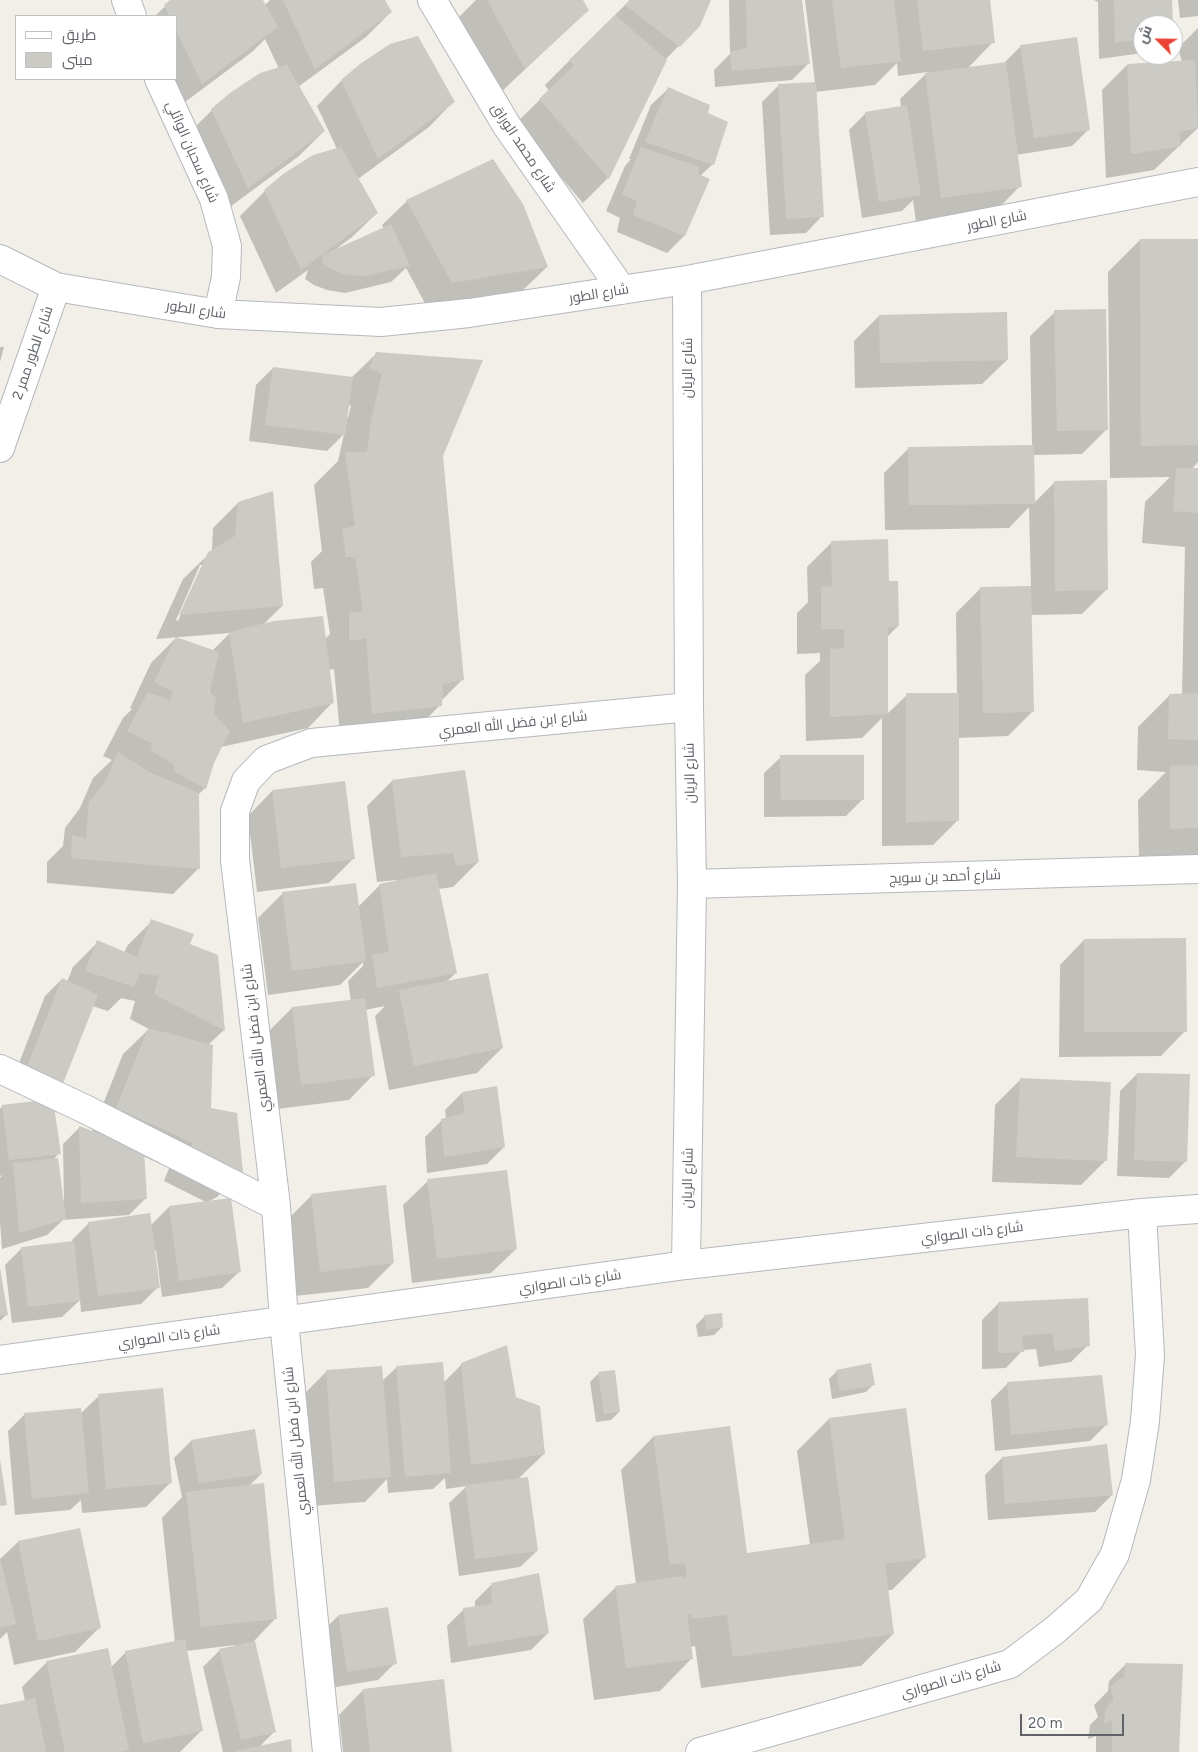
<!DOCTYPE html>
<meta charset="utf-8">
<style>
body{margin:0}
#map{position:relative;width:1198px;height:1752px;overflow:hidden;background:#f1efe8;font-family:Figtree,Cairo,sans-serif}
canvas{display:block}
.legend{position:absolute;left:15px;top:15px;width:162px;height:65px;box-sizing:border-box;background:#fff;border:1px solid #bfc1c3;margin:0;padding:6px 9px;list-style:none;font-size:15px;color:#5f6368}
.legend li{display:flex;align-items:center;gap:10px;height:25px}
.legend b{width:25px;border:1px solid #bfc1c3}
.north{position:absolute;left:1133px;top:15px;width:50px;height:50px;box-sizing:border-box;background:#fff;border:1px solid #bfc1c3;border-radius:50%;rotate:293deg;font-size:14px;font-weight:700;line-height:20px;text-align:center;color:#5f6368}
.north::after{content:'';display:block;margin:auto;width:18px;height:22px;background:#ea4335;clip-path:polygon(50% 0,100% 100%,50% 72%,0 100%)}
.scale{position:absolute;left:1020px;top:1714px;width:104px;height:22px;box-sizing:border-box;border:2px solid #5f6368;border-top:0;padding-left:6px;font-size:15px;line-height:18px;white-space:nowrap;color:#5f6368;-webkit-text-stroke:4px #fff;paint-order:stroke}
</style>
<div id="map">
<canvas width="1198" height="1752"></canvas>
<ul class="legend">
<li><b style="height:6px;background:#fff"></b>طريق</li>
<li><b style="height:14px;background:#cccac5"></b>مبنى</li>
</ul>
<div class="north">ش</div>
<div class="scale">20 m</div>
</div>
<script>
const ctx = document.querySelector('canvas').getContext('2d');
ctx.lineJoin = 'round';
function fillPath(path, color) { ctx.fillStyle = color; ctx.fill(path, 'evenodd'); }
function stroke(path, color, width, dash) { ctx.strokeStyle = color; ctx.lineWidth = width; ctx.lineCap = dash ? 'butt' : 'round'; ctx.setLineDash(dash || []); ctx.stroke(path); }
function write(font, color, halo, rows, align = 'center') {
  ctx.font = font + ' Figtree,Cairo,sans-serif'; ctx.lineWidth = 5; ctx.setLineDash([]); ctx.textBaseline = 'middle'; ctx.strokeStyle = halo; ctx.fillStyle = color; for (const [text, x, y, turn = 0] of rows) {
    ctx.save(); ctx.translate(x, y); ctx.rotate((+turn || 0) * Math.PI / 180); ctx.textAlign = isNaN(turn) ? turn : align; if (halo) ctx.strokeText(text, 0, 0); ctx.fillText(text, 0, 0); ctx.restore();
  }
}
fillPath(new Path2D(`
 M172 0H262L265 5 270 0H384L391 12 366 37 298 87 324 131 299 156 223 212 187 135 212 110 279 69 265 39 252 52 177 108 163 79H176V16H155Z
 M476 0H582L588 10 500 93 458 18Z
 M630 0H710L699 25 665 60 608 178 583 203 515 124 549 91 545 85Z
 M729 0H801L808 64 792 80 715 87 714 70 730 54Z
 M805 0H989L993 42 967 69 1003 64 1021 46 1089 129 1072 146 1016 155 1020 186 996 211 916 222 913 200 902 211 862 218 849 130 866 113 901 107 900 99 928 72 898 76 897 63 875 85 815 92 822 216 806 233 770 235 762 102 779 85 815 83Z
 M1094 0H1171L1172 25H1143V53L1099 59 1098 2Z
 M1178 0H1198V16L1180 18Z
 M1198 28V128L1154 170 1106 178 1102 90 1127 65 1182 62 1178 48Z
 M341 81 453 102 429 127 358 179 377 213 352 237 336 249 384 229 382 225 407 201 547 267 522 291 427 307 406 268 391 282 345 293 327 290 314 285 305 279 308 270 276 293 240 216 265 191 337 149 317 106Z
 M668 89 713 164 700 176 684 236 667 253 617 232 620 218 606 211 625 166 631 159H629L651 105Z
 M1140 240H1198V462L1191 470H1198V859L1139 860 1138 800 1166 772 1137 770 1138 727 1170 695H1182L1185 547 1142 543 1145 502 1170 477 1110 478 1108 272Z
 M1055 312 1107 429 1082 454 1033 455 1034 503 1054 483 1107 589 1082 614 1031 615 1033 711 1008 736 958 738V820L933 845 882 846V718L862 738 806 741 805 675 820 661V653L797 654V613L808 602 807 567 832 542 888 582 898 626 887 637V714L907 695H957L956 613 981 588 1031 587 1029 507 1009 528 885 530 884 473 909 448 1032 446 1030 336Z
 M879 316 1007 360 982 384 855 388 854 341Z
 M0 347H4L0 362Z
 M377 353 442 456 463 679 441 701 440 705 408 738 341 745 334 669 328 670 332 703 308 728 221 747 213 762 205 788 197 796 198 869 173 894 47 883V862L63 846 65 828 80 808 93 778 112 760 103 756 123 718 132 709 130 708 151 663 176 638 212 651 230 633 156 639 183 579 212 551 213 528 238 503 282 606 263 625 325 639 330 634 323 588 314 589 311 562 322 551 314 485 338 461 344 434 327 451 249 441 256 385 273 368 351 378ZM348 404 351 406 348 418H346ZM200 565H203L178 621 176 620ZM209 687 210 695 207 694Z
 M781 757 863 799 846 816 764 817V773Z
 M392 781 478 862 453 887 438 889 456 973 446 982 502 1048 477 1073 389 1090 375 1016 385 1006 365 1010 373 1075 349 1100 277 1109 267 1033 292 1008 351 1001 348 981 363 966V962L340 985 268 995 258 918 283 893 358 907 380 885 396 882V880L377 882 367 806Z
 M272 791 354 858 329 883 257 892 248 816Z
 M152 921 188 945 224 1030 208 1045 210 1109 242 1172 217 1197 208 1202 239 1272 222 1288 162 1297 156 1250 154 1251 158 1287 141 1304 81 1312 80 1300 62 1317 12 1323 5 1265 22 1248 72 1243V1240L89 1223 150 1226 169 1207 206 1202 164 1181 169 1168 143 1156 146 1198 129 1215 63 1220 47 1235 2 1249 0 1222V1178L2 1175 0 1176V1109L2 1106 41 1101 9 1089 45 996 62 979 67 982 73 967 98 942 124 953 127 946ZM121 998 135 1001 130 1019 149 1029 123 1054 92 1132 80 1127 63 1144 64 1201 62 1202 53 1160 59 1153 45 1101 92 1006 108 1011Z
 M1084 940 1185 1031 1161 1056 1059 1057 1060 965Z
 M1137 1074 1186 1161 1169 1178 1117 1176 1120 1091Z
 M1020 1080 1106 1160 1081 1185 992 1182 995 1105Z
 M496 1088 504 1147 487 1164 427 1173 425 1137 442 1120 446 1119 445 1110 462 1093Z
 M428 1181 516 1249 491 1273 412 1283 403 1205Z
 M312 1195 393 1263 368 1288 295 1296 287 1220Z
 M0 1269 7 1314 0 1321Z
 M999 1303 1088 1345 1071 1362 1039 1367 1036 1349 1023 1350 1006 1368 982 1369V1320Z
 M705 1316 722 1327 714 1335 698 1337 696 1325Z
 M462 1364 515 1397 544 1454 518 1479 537 1551 520 1567 459 1576 449 1503 467 1486 446 1489 445 1478 433 1489 388 1493 387 1479 365 1502 310 1506 302 1396 327 1371 382 1381 397 1367 443 1383Z
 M837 1371 874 1384 866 1392 832 1399 829 1379Z
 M598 1374 619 1412 611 1420 596 1422 590 1382Z
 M1008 1383 1107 1424 1090 1441 995 1451 991 1400Z
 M99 1396 171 1482 146 1507 82 1513 81 1500 70 1510 15 1515 8 1431 25 1414H80Z
 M829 1419 924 1558 892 1590H887L893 1634 861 1666 701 1688 695 1646 690 1647 692 1658 660 1691 594 1700 583 1619 616 1587 636 1584 621 1470 653 1437 746 1554 810 1545 797 1451Z
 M254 1430 261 1474 249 1486 276 1618 254 1641 275 1731 259 1747 291 1752H223L203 1667 220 1650 235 1647V1645L186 1651 201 1731 180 1752H0V1706L25 1701 22 1687 47 1662 111 1667 126 1652 175 1643 162 1518 182 1497 174 1458 191 1441Z
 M1002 1458 1112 1495 1095 1512 988 1520 985 1475Z
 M79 1529 100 1627 75 1652 14 1665 7 1632 0 1639V1559L18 1542Z
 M492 1584 548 1633 531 1650 451 1663 447 1626 464 1609 475 1607V1601Z
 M338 1616 395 1663 378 1680 330 1688 321 1633Z
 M1126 1664 1178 1752H1096V1736L1088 1739 1090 1725 1098 1717 1094 1705 1108 1691 1109 1681Z
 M363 1690 451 1752H343L339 1715Z`), '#0003');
fillPath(new Path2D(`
 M170 0H263L278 27 202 84 176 30V16H169L164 5Z
 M283 0H385L392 12 315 69Z
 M487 0H583L589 10 525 69Z
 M630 0H711L700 26 680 47 625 5Z
 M746 0H802L810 64 732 71 730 52 747 48Z
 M832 0H894L901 61 841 68Z
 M917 0H990L995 43 923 51Z
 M1114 0H1172L1173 25H1143V39L1115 43Z
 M615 15 667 60 609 179 539 99 574 66 569 60Z
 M418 36 455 102 378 159 341 80 360 64 390 44Z
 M1077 37 1090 130 1034 138 1020 45Z
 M1195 60 1198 128 1179 132 1181 146 1131 154 1127 64Z
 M1006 62 1022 187 941 198 925 73Z
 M287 65 325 131 248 188 211 109 230 93 260 73Z
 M816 82 824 217 786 219 778 84Z
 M668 87 710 105 708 113 728 122 714 165 645 142Z
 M907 105 921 195 879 202 865 112Z
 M341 147 378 213 301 270 264 190 283 174 313 155Z
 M641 147 699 167 698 174 710 179 685 236 633 215 637 201 622 194Z
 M493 159 523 204 548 267 452 283 406 200Z
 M391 224 410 266 363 276 344 274 331 269 322 262 323 255Z
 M1140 239H1198V445L1141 446Z
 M1106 309 1108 430 1057 431 1054 310Z
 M1007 312 1008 360 880 363 879 315Z
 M376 352 483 360 443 456 464 680 443 684 442 706 372 714 366 638 349 641V613L363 611 355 557H346L342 529 355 526 345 452H367L371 421 382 374 369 368Z
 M273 367 353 377 345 435 265 425Z
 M1034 445 1035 504 909 505 908 447Z
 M1176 468H1198V513L1173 511Z
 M1107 480 1108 590 1055 591 1054 481Z
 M273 491 283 606 179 615 208 552 235 536 238 502Z
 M888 539 889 581H898L899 626 888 627V714L830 717V649L844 648V629H821V587L832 586 831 541Z
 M1031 586 1034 712 983 713 980 587Z
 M323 616 334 703 243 723 229 632 274 621Z
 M176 637 219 652 209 693 216 697 214 714 230 731 214 763 206 789 175 772 174 765 150 750 153 744 127 731 148 692 170 700 173 692 154 682Z
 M906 693H959V821L906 822Z
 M1198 693V740L1168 739 1169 694Z
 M118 752 149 772 199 793 200 869 71 858 72 835 86 838 89 802 105 782Z
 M780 755H864V800H781Z
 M1198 765V828L1170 829V766Z
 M465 770 479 862 456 866 453 853 401 857 392 780Z
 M345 781 355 859 281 868 272 790Z
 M436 873 457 973 377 988 372 955 389 952 379 884Z
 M356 883 366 961 292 971 282 892Z
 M151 919 194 934 190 944 218 955 225 1031 154 994 159 976 140 973 134 987 85 971 97 940 137 957Z
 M1186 938 1187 1032H1084V939Z
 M488 973 503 1048 414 1066 399 990Z
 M62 978 98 995 62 1086 25 1072Z
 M365 998 375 1076 301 1085 292 1007Z
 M148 1028 213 1045 211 1108 237 1113 243 1172 232 1178 188 1156 193 1143 116 1108Z
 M1137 1073 1190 1074 1187 1162 1134 1160Z
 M1020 1078 1111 1082 1107 1161 1016 1157Z
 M497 1086 505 1147 444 1157 441 1119 465 1113 462 1092Z
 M53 1099 61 1154 9 1160 2 1105Z
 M79 1126 144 1150 147 1199 81 1203Z
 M58 1158 66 1219 19 1233 13 1163Z
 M507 1170 517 1249 437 1259 427 1179Z
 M386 1185 394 1263 320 1272 311 1194Z
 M231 1198 241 1272 179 1281 169 1206Z
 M150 1213 160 1288 98 1296 88 1222Z
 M74 1241 80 1301 28 1307 21 1247Z
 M0 1268 8 1315 0 1316Z
 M1088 1298 1090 1346 1055 1351 1052 1333 1022 1336 1024 1352 998 1353V1302Z
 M722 1313 723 1327 706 1330 704 1315Z
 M507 1345 516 1397 540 1406 545 1454 471 1465 461 1363Z
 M443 1362 451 1473 405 1477 396 1366Z
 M871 1363 875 1385 840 1391 836 1370Z
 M382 1366 391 1477 334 1482 326 1370Z
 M615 1370 620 1412 604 1414 598 1372Z
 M1102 1375 1108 1425 1011 1435 1007 1382Z
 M163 1388 172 1483 106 1489 98 1394Z
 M81 1408 89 1493 32 1499 24 1413Z
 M906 1408 926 1558 885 1564 894 1634 733 1657 727 1615 692 1619 691 1614 687 1615 693 1659 626 1668 615 1586 683 1576V1578H687L685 1563 670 1565 653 1436 730 1426 747 1553 845 1539 829 1418Z
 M255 1429 262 1474 199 1483 191 1440Z
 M1107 1444 1113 1495 1005 1504 1002 1457Z
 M0 1459 7 1505 0 1506Z
 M528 1477 538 1551 475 1559 465 1485Z
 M264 1483 277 1619 201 1627 186 1492Z
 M80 1528 101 1628 38 1641 18 1541Z
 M0 1557 16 1624 0 1628Z
 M539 1573 549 1633 468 1647 463 1608 492 1604 491 1583Z
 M388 1607 397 1664 347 1672 338 1615Z
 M185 1639 203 1731 143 1743 125 1651Z
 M255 1641 276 1732 241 1740 219 1649Z
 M108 1648 129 1750 120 1752H65L46 1661Z
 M1125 1663 1183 1664 1179 1752H1112V1720L1104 1724 1106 1707 1114 1700 1110 1687 1124 1676Z
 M444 1679 452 1752H370L363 1689Z
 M35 1698 46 1752H0V1705Z
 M291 1739 292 1752H236V1751Z`), '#cccac5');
const minor = new Path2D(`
 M126 0 132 16
 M432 0 507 126 622 290
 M159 79 214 199 227 246 226 277 218 314
 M0 259 56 287 218 314 381 322 469 313 687 280 1198 182
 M0 448 56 287
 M692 884 1198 869
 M0 1069 87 1110 276 1206
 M686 1265 692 884 689 707 687 280
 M0 1360 686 1265 1142 1213 1198 1209
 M327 1752 284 1321 276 1206 235 860V811L246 781 266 760 311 743 689 707
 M700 1752 1010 1664 1055 1630 1089 1600 1115 1554 1136 1480 1145 1421 1150 1355 1142 1213`);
stroke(minor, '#b5b8bc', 30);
stroke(minor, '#fff', 28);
write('14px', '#5f6368', '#fff', [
 ["شارع محمد الوراق",523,148,56],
 ["شارع سحبان الوائلي",192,152,66],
 ["شارع الطور",997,221,-11],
 ["شارع الطور",599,294,-9],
 ["شارع الطور",196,310,8],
 ["شارع الطور ممر 2",33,353,-71],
 ["شارع الريان",688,368,-90],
 ["شارع ابن فضل الله العمري",513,724,-6],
 ["شارع الريان",690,773,-91],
 ["شارع أحمد بن سويج",945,877,-2],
 ["شارع ابن فضل الله العمري",256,1038,-97],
 ["شارع الريان",688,1178,-89],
 ["شارع ذات الصواري",972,1233,-7],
 ["شارع ذات الصواري",570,1282,-8],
 ["شارع ذات الصواري",169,1337,-8],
 ["شارع ابن فضل الله العمري",296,1441,-96],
 ["شارع ذات الصواري",951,1680,-16]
]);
</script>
